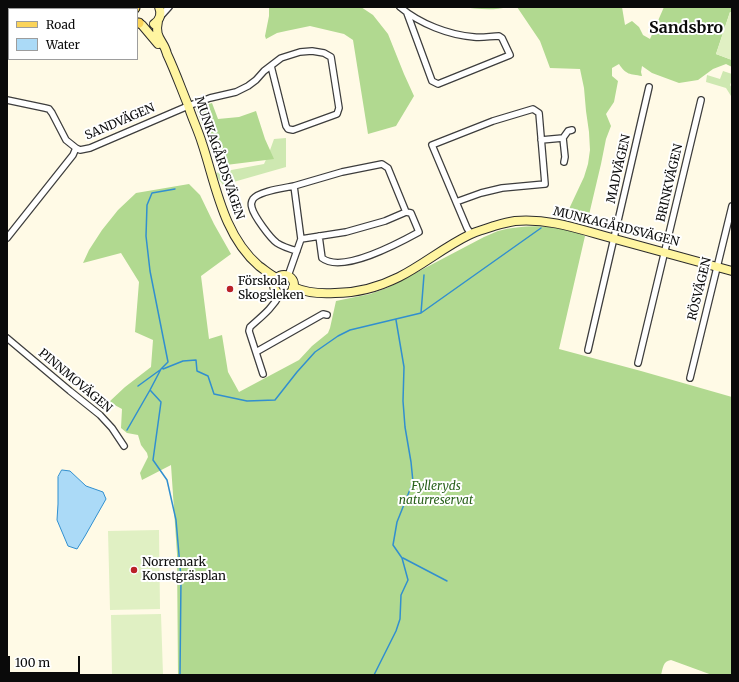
<!DOCTYPE html>
<meta charset="utf-8">
<style>
body{margin:0}
#map{position:relative;width:739px;height:682px;overflow:hidden;background:#fffae6;font-family:Merriweather,serif}
canvas{display:block}
.frame{position:absolute;inset:0;border:8px solid #0a0a0a;pointer-events:none}
.legend{position:absolute;left:8px;top:8px;width:130px;height:52px;box-sizing:border-box;background:#fff;border:1px solid #9d9d9d;margin:0;padding:5px 7px;list-style:none;font-size:12px;color:#0a0a0a}
.legend li{display:flex;align-items:center;gap:8px;height:20px}
.legend b{width:20px;border:1px solid #9d9d9d}
.scale{position:absolute;left:8px;top:656px;width:72px;height:18px;box-sizing:border-box;border:2px solid #0a0a0a;border-top:0;padding-left:5px;font-size:12px;line-height:14px;white-space:nowrap;color:#0a0a0a;-webkit-text-stroke:3px #fff;paint-order:stroke}
</style>
<div id="map">
<canvas width="739" height="682"></canvas>
<div class="frame"></div>
<ul class="legend">
<li><b style="height:5px;background:#fbd45a"></b>Road</li>
<li><b style="height:11px;background:#abdaf7"></b>Water</li>
</ul>
<div class="scale">100 m</div>
</div>
<script>
const ctx = document.querySelector('canvas').getContext('2d');
ctx.lineJoin = 'round';
function fillPath(path, color) { ctx.fillStyle = color; ctx.fill(path, 'evenodd'); }
function stroke(path, color, width, dash) { ctx.strokeStyle = color; ctx.lineWidth = width; ctx.lineCap = dash ? 'butt' : 'round'; ctx.setLineDash(dash || []); ctx.stroke(path); }
function write(font, color, halo, rows, align = 'center') {
  ctx.font = font + ' Merriweather,serif'; ctx.lineWidth = 4; ctx.setLineDash([]); ctx.textBaseline = 'middle'; ctx.strokeStyle = halo; ctx.fillStyle = color; for (const [text, x, y, turn = 0] of rows) {
    ctx.save(); ctx.translate(x, y); ctx.rotate((+turn || 0) * Math.PI / 180); ctx.textAlign = isNaN(turn) ? turn : align; if (halo) ctx.strokeText(text, 0, 0); ctx.fillText(text, 0, 0); ctx.restore();
  }
}
fillPath(new Path2D(`
 M723 71 732 74V80L730 85 732 88 731 96 726 88 706 82 707 75 720 79Z
 M286 138V167L223 185 216 176 215 173 264 164 269 153 274 139Z`), '#cee8b1');
fillPath(new Path2D(`
 M269 7H361L373 15 388 34 404 74 414 96 396 126 368 134 353 40 344 34 310 26 286 31 277 33 266 39 265 36 269 16Z
 M461 7H508C493 11 477 9 461 7Z
 M517 7H622L625 25 632 21 639 27 643 35 650 39 664 7H732V12H730L716 54 732 60V67L726 64 713 69 698 80 679 83 652 73 642 66 641 72 642 76C630 74 626 75 619 64L612 68V76L618 81 614 102 606 114 611 126 606 139 601 164 588 219 579 221 570 216 569 209 584 177 588 164 590 150 589 132 586 111 584 88 580 69 550 68 540 41Z
 M212 103 218 119 239 117 256 111 265 139 274 159 218 166 196 108Z
 M189 184 200 195 214 224 231 254 201 276 209 339 222 335 228 372 239 392 299 360 312 346 328 333 330 328 336 301 370 294 387 288 484 237C489 235 493 233 498 231 521 225 548 225 571 230 576 232 581 234 585 236L559 349 641 371 732 397V675H712L671 660C663 661 663 668 661 675H178L177 554 171 465 142 480 140 473 148 457 147 453 141 445 138 435 127 433 121 428 122 409 109 402 125 387 151 367 153 340 135 332 139 282 121 253 83 263 89 250 102 230 118 210 136 193Z`), '#b1d990');
fillPath(new Path2D(`
 M730 12H732V60L716 54Z
 M159 530 160 609 110 610 108 531Z
 M161 614 163 675H112L111 615Z`), '#e0f0c3');
const water = new Path2D(`
 M62 470 70 471 86 486 103 492 106 499 85 536 77 549 68 546 57 520 58 504V477Z`);
fillPath(water, '#abdaf7');
stroke(water, '#318fcf', 1);
stroke(new Path2D(`
 M175 189 152 193 147 205 146 236 150 271 168 362 161 369 150 390 161 402 153 460 167 480 176 520 181 578 180 675
 M421 313 424 275
 M163 369 183 361 196 360 197 371 208 376 214 394 247 401 275 400 297 372 315 352 338 336 350 330 421 313 541 228
 M138 386 160 370
 M127 430 150 390
 M403 558 447 581
 M374 675 396 631 400 619 401 595 408 580 402 558 393 545 397 522 413 482 411 462 405 427 403 401 404 367 396 320`), '#318fcf', 1.5);
const street = new Path2D(`
 M400 7C420 24 449 35 474 37 483 38 491 36 499 36L502 38 510 55 438 84 432 81 407 13
 M160 17 169 7
 M7 100 45 108 49 109 52 113 66 140 76 148
 M563 138 565 157 564 162
 M541 140 563 138 568 131 572 130
 M294 186C284 188 259 191 253 199 251 202 251 205 252 208 254 216 270 238 277 243 283 247 290 249 297 251
 M456 202 481 193 502 188 545 184 539 113 533 109 493 121 432 145 467 228 471 234
 M7 238 73 155 76 148 80 150 90 148 188 106 210 98 236 92 248 86 256 80 264 71 281 58 300 52 312 51 324 53 331 57 339 108 337 114 293 130 288 129 286 126 271 66
 M301 239 346 232 385 221 406 212
 M288 276 301 239 294 186 342 172 382 164 388 168 406 212 411 213 419 232C399 243 342 274 322 258L319 236
 M7 338 70 391 100 415 112 428 124 446
 M588 350 649 87
 M256 352 323 314 327 315
 M638 363 701 100
 M263 374 249 331 250 327C261 317 273 308 280 294
 M690 378 732 206`);
const secondary = new Path2D(`
 M158 21C154 39 164 40 167 54 175 71 181 88 188 105 192 118 198 130 202 143 216 185 223 235 259 266 265 270 270 275 277 278
 M154 24C160 20 162 14 159 7
 M142 25 158 44
 M274 285a10 10 0 1 1 20 0a10 10 0 1 1-20 0Z
 M293 287C307 293 321 294 335 293 357 293 379 287 399 277 423 265 444 247 469 235 477 231 486 229 494 226 501 224 508 222 515 221 551 218 581 230 615 239 654 250 693 260 732 271`);
const primary = new Path2D(`
 M61 7V9
 M134 9 135 8
 M7 16H9
 M137 23H139`);
stroke(street, '#3d3d3d', 8);
stroke(secondary, '#2c2c2c', 10);
stroke(primary, '#1b1b1b', 11);
stroke(street, '#fff', 5.5);
stroke(secondary, '#fff5a1', 8);
stroke(primary, '#fbd45a', 9);
for (const [x, y, r, color] of [
 [230,289,4,"#ba2128"],
 [134,570,4,"#ba2128"]
]) { const dot = new Path2D(); dot.arc(x, y, r, 0, 2 * Math.PI); ctx.fillStyle = color; ctx.fill(dot); stroke(dot, '#fff', 1.5); }
write('12px', '#0a0a0a', '#fff', [
 ["SANDVÄGEN",120,122,-23],
 ["MUNKAGÅRDSVÄGEN",219,158,71],
 ["MADVÄGEN",619,169,-77],
 ["BRINKVÄGEN",670,183,-77],
 ["MUNKAGÅRDSVÄGEN",616,227,14],
 ["RÖSVÄGEN",700,289,-76],
 ["PINNMOVÄGEN",75,381,40]
]);
write('12px', '#0a0a0a', '#fff', [
 ["Förskola",238,282],
 ["Skogsleken",238,296],
 ["Norremark",142,563],
 ["Konstgräsplan",142,577]
], 'left');
write('italic 12px', '#29611b', '#fff', [
 ["Fylleryds",436,487],
 ["naturreservat",436,501]
]);
write('bold 16px', '#0a0a0a', '#fff', [
 ["Sandsbro",686,28]
]);
</script>
